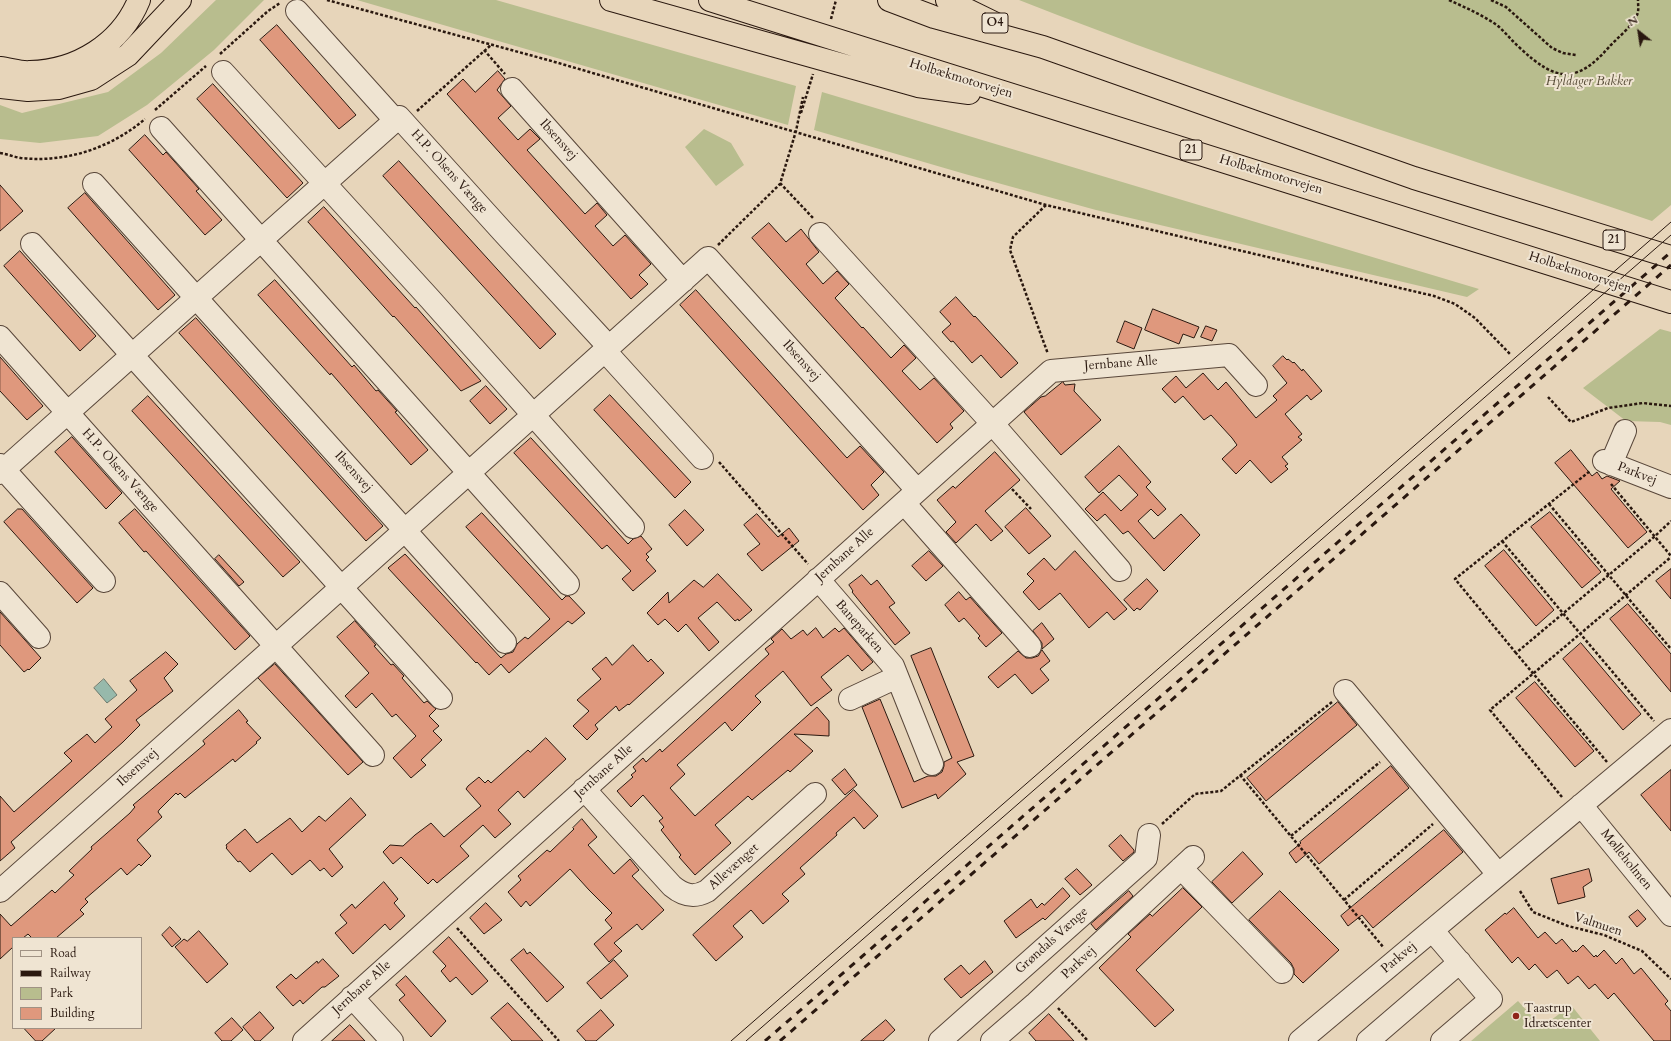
<!DOCTYPE html>
<meta charset="utf-8">
<style>
body{margin:0}
#map{position:relative;width:1671px;height:1041px;overflow:hidden;background:#e7d5ba;font-family:Cardo,serif}
canvas{display:block}
.legend{position:absolute;left:12px;top:937px;width:130px;height:92px;box-sizing:border-box;background:#efe4d2;border:1px solid #a09284;margin:0;padding:5px 7px;list-style:none;font-size:12px;color:#2a180f}
.legend li{display:flex;align-items:center;gap:8px;height:20px}
.legend b{width:20px;border:1px solid #a09284}
.north{position:absolute;left:1619px;top:12px;width:40px;height:40px;-webkit-text-stroke:3px #efe4d2;paint-order:stroke;rotate:330deg;font-size:11px;font-weight:700;line-height:16px;text-align:center;color:#2a180f}
.north::after{content:'';display:block;margin:auto;width:14px;height:18px;background:#2a180f;clip-path:polygon(50% 0,100% 100%,50% 72%,0 100%)}
</style>
<div id="map">
<canvas width="1671" height="1041"></canvas>
<ul class="legend">
<li><b style="height:5px;background:#efe4d2"></b>Road</li>
<li><b style="height:5px;background:#2a180f"></b>Railway</li>
<li><b style="height:11px;background:#b8bd8e"></b>Park</li>
<li><b style="height:11px;background:#df987d"></b>Building</li>
</ul>
<div class="north">N</div>
</div>
<script>
const ctx = document.querySelector('canvas').getContext('2d');
ctx.lineJoin = 'round';
function fillPath(path, color) { ctx.fillStyle = color; ctx.fill(path, 'evenodd'); }
function stroke(path, color, width, dash) { ctx.strokeStyle = color; ctx.lineWidth = width; ctx.lineCap = dash ? 'butt' : 'round'; ctx.setLineDash(dash || []); ctx.stroke(path); }
function write(font, color, halo, rows, align = 'center') {
  ctx.font = font + ' Cardo,serif'; ctx.lineWidth = 4; ctx.setLineDash([]); ctx.textBaseline = 'middle'; ctx.strokeStyle = halo; ctx.fillStyle = color; for (const [text, x, y, turn = 0] of rows) {
    ctx.save(); ctx.translate(x, y); ctx.rotate((+turn || 0) * Math.PI / 180); ctx.textAlign = isNaN(turn) ? turn : align; if (halo) ctx.strokeText(text, 0, 0); ctx.fillText(text, 0, 0); ctx.restore();
  }
}
fillPath(new Path2D(`
 M216 0H264L214 50 147 105 98 136 40 143 0 139V105L22 113 108 92 161 53Z
 M357 0H496L796 86 788 125Z
 M1019 0H1671V205L1652 221C1441 149 1227 82 1019 0Z
 M822 92 1479 289 1467 297 1096 210 965 174 814 130Z
 M704 129 731 143 744 165 716 186 685 147Z
 M1660 329 1671 332V425L1660 422 1626 421 1583 388Z
 M1518 1001 1542 1027 1571 1005 1600 1041H1471Z`), '#b8bd8e');
const water = new Path2D(`
 M104 679 117 695 107 703 94 688Z`);
fillPath(water, '#97b9ab');
stroke(water, '#6b796d', 1);
const building = new Path2D(`
 M277 25 356 115 339 129 260 40Z
 M498 71 505 79 497 90 511 106 498 118 518 140 530 129 540 139 527 150 585 214 597 203 607 215 595 226 613 246 625 235 651 264 639 275 648 284 631 299 447 94 463 79 475 92Z
 M213 84 303 183 287 198 197 99Z
 M145 135 163 155 166 152 199 189 196 191 222 220 205 235 129 150Z
 M399 161 556 334 540 349 383 176Z
 M0 185 23 211 0 231Z
 M85 193 175 295 158 310 68 208Z
 M324 207 415 308 416 307 481 381 461 391 394 316 393 317 308 222Z
 M769 223 786 242 801 229 819 252 806 264 823 284 837 271 849 284 835 298 862 328 863 327 891 358 904 345 916 358 902 371 920 390 934 378 964 411 950 424 953 428 937 443 752 238Z
 M20 251 96 336 80 351 4 266Z
 M275 280 352 367 354 365 376 391 378 390 397 411 395 412 428 450 411 465 331 373 330 375 258 295Z
 M696 290 847 458 860 446 884 472 871 485 879 495 863 510 680 305Z
 M956 297 974 317 975 316 1018 363 1001 378 981 355 972 363 953 341 951 342 942 332 951 324 940 312Z
 M1153 309 1199 327 1194 338 1183 334 1179 344 1145 330Z
 M196 318 383 526 366 541 179 333Z
 M1125 321 1142 328 1134 349 1117 342Z
 M1206 326 1217 330 1212 341 1201 337Z
 M1283 356 1287 360 1288 359 1293 363 1294 362 1302 371 1303 369 1322 391 1311 400 1307 395 1285 414 1302 434 1298 437 1302 440 1282 457 1288 464 1285 466 1288 469 1271 483 1250 460 1236 474 1222 459 1237 445 1232 438 1211 415 1204 420 1183 396 1175 403 1162 389 1176 376 1186 388 1203 373 1218 390 1226 382 1256 418 1277 400 1273 396 1287 383 1273 366Z
 M0 357 43 406 27 420 0 391Z
 M1063 382 1065 385 1075 384 1074 391 1101 420 1061 455 1024 412 1041 397 1045 396Z
 M486 386 507 409 490 424 470 401Z
 M610 395 691 482 675 498 594 410Z
 M148 396 300 562 283 577 132 411Z
 M72 437 122 493 106 509 55 452Z
 M531 438 628 544 633 539 641 536 652 549 646 554 649 557 646 560 656 571 633 591 622 579 631 571 607 545 602 549 514 453Z
 M1119 446 1151 482 1146 487 1166 509 1158 516 1151 509 1138 521 1154 539 1181 514 1200 535 1164 571 1128 531 1123 534 1105 514 1097 521 1085 509 1103 492 1121 511 1138 495 1119 475 1099 493 1085 477Z
 M1571 450 1592 476 1597 472 1602 479 1607 476 1620 481 1611 489 1647 532 1628 548 1555 463Z
 M995 452 1020 480 985 511 1003 531 991 541 976 524 956 543 946 532 956 522 937 500 953 486 955 488Z
 M1026 508 1051 536 1029 554 1005 527Z
 M18 509H22L93 588 77 603 4 522Z
 M135 509 250 636 235 650 146 551 144 552 119 523Z
 M685 510 704 530 687 546 669 525Z
 M1550 512 1601 572 1582 588 1531 527Z
 M482 513 562 600 566 596H569L585 613 572 624 568 621 509 673 501 664 489 675 477 662 476 663 388 568 405 554 501 658 506 654 513 652 517 644 525 637 528 639 550 619 466 527Z
 M757 514 778 537 789 528 799 541 762 571 747 554 760 544 744 525Z
 M1504 550 1554 610 1536 626 1485 566Z
 M929 551 943 566 926 581 912 566Z
 M1075 551 1127 609 1114 620 1107 612 1089 628 1060 593 1039 610 1023 592 1034 581 1027 574 1044 558 1055 570Z
 M219 555 244 582 239 586 215 559Z
 M1671 569V599L1656 581Z
 M718 574 752 610 739 621 738 619 735 621 717 602 698 618 719 642 709 651 686 624 678 632 665 619 658 625 647 613 668 592 669 603 694 580 703 587Z
 M862 575 871 585 877 580 895 603 889 607 910 633 895 645 852 592 853 591 849 585Z
 M1147 579 1158 591 1140 610 1137 608 1134 611 1124 600Z
 M959 592 966 600 970 597 1002 633 986 647 978 638 980 636 964 618 959 622 945 605Z
 M1628 604 1671 654V692L1610 619Z
 M0 612 41 658 29 670 28 669 24 672 0 645Z
 M355 621 376 645 374 646 391 665 393 664 404 676 402 678 424 703 427 701 436 709 429 716 439 726 433 731 442 740 421 760 426 765 411 778 393 758 416 736 396 714 392 717 372 693 356 708 345 696 369 673 337 637Z
 M1042 623 1054 639 1042 649V643L1033 631Z
 M816 628 823 638 835 628 839 632 844 628 873 662 862 671 848 655 821 677 832 690 811 706 783 671 755 696 761 702 732 731 725 722 677 765 685 774 670 788 695 816 817 707 829 721V736L794 734 813 751 790 772 788 770 752 800 748 796 715 825 731 843 695 875 679 857 681 855 661 830 664 827 659 821 663 818 643 795 631 807 617 791 633 777 631 775 636 771 633 767 643 758 646 762 660 749 662 752 769 654 765 649 774 642 771 639 782 629 791 639 803 630 807 635Z
 M1581 643 1641 714 1623 730 1563 659Z
 M633 645 648 662 651 659 664 673 629 705 628 704 619 711 616 706 595 725 598 729 587 740 573 726 589 711 577 700 601 679 592 669 606 657 612 665Z
 M931 648 974 756 957 762 966 774 938 799 936 794 902 808 862 707 880 699 914 782 928 776H936L942 772 944 766V762L952 758 911 656Z
 M1042 650 1050 661 1040 669 1049 680 1032 694 1015 674 998 688 988 677 1018 651 1026 658H1032L1038 656Z
 M166 652 178 664 164 678 173 691 136 720 140 725 123 742 11 842 15 848 0 861V796L14 812 72 761 64 753 87 734 95 743 112 727 105 719 137 690 130 681Z
 M275 664 363 762 348 775 258 678Z
 M1535 682 1594 751 1575 767 1516 698Z
 M1338 702 1357 725 1266 801 1247 778Z
 M239 710 248 721 246 722 261 738 256 742 257 743 235 762 233 759 185 798 180 793 178 795 176 793 159 810 158 812 162 817 137 840 151 856 141 866 139 864 127 875 121 868 85 899 88 902 80 910 84 914 56 938H32L28 934 23 938H13V947L0 959V914L11 926 52 890 55 893 74 875 69 871 92 849 91 847 130 813 135 807 133 805 205 744 203 741Z
 M546 738 566 759 524 798 518 791 498 810 511 824 495 838 483 825 460 846 469 856 437 883 433 879 428 884 401 857 393 864 383 852 390 845 403 846 415 835 431 823 444 837 481 806 466 789 468 786 479 777 485 783 488 780 491 783 528 750 530 752Z
 M1391 766 1409 788 1319 864 1309 852 1296 863 1289 853 1301 843 1300 842Z
 M845 769 857 785 845 795 832 780Z
 M1671 770V831L1641 795Z
 M854 790 878 816 864 829 854 817 836 833 837 835 800 868 805 874 782 894 789 901 763 924 751 910 733 926 743 937 716 961 693 935Z
 M351 798 366 815 329 849 343 867 332 877 324 868 320 871 310 860 292 875 272 853 250 872 240 861 238 862 226 848 227 847 226 845 245 829 257 843 290 818 302 832 319 816 325 821Z
 M582 819 597 837 588 845 614 874 630 859 639 870 632 876 664 910 642 930 637 924 614 943 622 951 609 962 594 944 612 928 605 920 612 913 589 890 570 869 530 906 526 901 521 907 508 892 521 880 518 876 547 850 550 852 574 829 573 828Z
 M1444 830 1463 852 1373 928 1362 915 1348 926 1341 916Z
 M1121 835 1134 850V852L1123 861 1109 846Z
 M1243 852 1263 874 1232 903 1212 882Z
 M1077 869 1092 885 1080 895 1065 879Z
 M1589 869 1592 881 1583 887 1585 897 1558 904 1551 879Z
 M384 882 398 899 394 903 405 916 390 930 385 924 353 954 335 933 347 923 340 915 352 904 355 908Z
 M1063 888 1070 896 1045 920 1043 918 1016 938 1004 921 1031 899 1037 908 1042 903 1044 905Z
 M1183 888 1202 907 1136 970 1174 1010 1155 1027 1099 968 1131 937 1128 934 1150 914 1152 916Z
 M1129 891 1133 896 1096 930 1091 924Z
 M1280 891 1339 950 1303 983 1294 974V969L1291 963 1249 920Z
 M486 903 502 920 484 934 470 918Z
 M1514 908 1538 938 1545 932 1556 944 1562 939 1573 952 1575 950 1576 952 1583 945 1594 957 1596 955 1597 957 1604 950 1616 964 1622 958 1634 974 1641 968 1668 1001 1665 1004 1671 1011V1041H1654L1614 993 1608 999 1595 984 1589 989 1578 976 1568 984 1557 970 1547 978 1535 964 1529 970 1518 957 1512 963 1485 930 1505 913 1506 914Z
 M1638 910 1646 919 1637 927 1629 917Z
 M170 927 181 939 172 947 162 935Z
 M199 931 228 964 207 983 175 947 184 939 187 941Z
 M449 937 488 981 472 995 456 977 450 982 441 971 446 966 433 952Z
 M524 949 527 954 530 952 564 987 547 1002 511 960Z
 M323 959 339 976 325 987H322L303 1004 300 1000 293 1006 276 987 291 974 296 979 317 961 318 963Z
 M614 960 628 976 601 999 587 983Z
 M985 961 993 972 961 998 944 979 961 965 969 974Z
 M406 976 446 1021 431 1037 399 1000 405 995 396 985Z
 M508 1003 522 1018 543 1041H512L491 1018Z
 M601 1010 614 1025 596 1041H586L577 1031Z
 M260 1012 274 1028 260 1041H255L243 1027Z
 M1049 1014 1074 1041H1036L1029 1033Z
 M232 1018 243 1030 231 1041H222L215 1033Z
 M886 1020 895 1030 883 1041H861Z
 M350 1025 365 1041H332Z
 M24 1028H56L42 1041H36Z`);
fillPath(building, '#df987d');
stroke(building, '#2a180f', 1);
const minor = new Path2D(`
 M297 11 395 120
 M223 72 430 299 633 527
 M512 89 683 281
 M161 128 568 584
 M94 184 505 642
 M820 234 992 423 1120 570
 M32 244 441 698
 M0 337 373 755
 M605 351 702 458
 M1604 461 1671 487
 M1611 464 1625 431
 M0 465 104 581
 M0 473 399 117 503 232 609 347
 M904 503 1030 646
 M818 579 893 666 932 764
 M0 593 39 637
 M1345 691 1498 874
 M850 699 897 677
 M584 789 672 886C684 896 694 898 707 891L815 794
 M1581 805 1671 915
 M1181 868 1282 972
 M0 891 276 646 708 258 917 490
 M1432 930 1491 999 1442 1041
 M352 997 392 1041
 M304 1041 1051 371 1229 355 1256 385
 M940 1041 1146 858 1149 835
 M992 1041 1036 1003 1193 857
 M1300 1041 1671 730
 M1368 1041 1460 962`);
const highway = new Path2D(`
 M611 0 918 86 969 93
 M710 0 1671 302
 M889 0 934 17 1043 47 1414 178 1671 257
 M947 0 996 24
 M0 68C10 69 21 73 30 72 77 71 121 44 139 0
 M0 87 28 90 59 88 91 79 128 55 180 0`);
stroke(minor, '#59473a', 24);
stroke(highway, '#2a180f', 24);
stroke(new Path2D(`
 M327 0 548 60 1046 205 1434 296 1455 304 1475 318 1510 354
 M1449 0C1466 8 1483 15 1498 26 1506 33 1512 41 1520 48 1555 81 1576 85 1609 47 1615 40 1635 24 1637 15 1639 11 1638 5 1638 0
 M1491 0 1506 7 1552 48 1563 53 1576 55
 M831 19 836 0
 M484 50 505 74
 M220 54 268 11 280 3
 M155 110 206 66
 M417 111 491 45
 M801 113 813 74
 M0 153C7 154 14 157 21 158 66 163 111 148 145 119
 M780 183 813 218
 M1046 205 1013 237 1010 250 1048 354
 M718 245 780 184 796 131 803 97
 M1548 397 1571 422 1608 408 1643 403 1671 406
 M719 462 808 564
 M1611 484 1671 556
 M1012 489 1031 509
 M1549 504 1671 649
 M1502 541 1654 721
 M1516 653 1455 579 1590 471
 M1607 762 1516 653 1654 537 1671 521
 M1240 775 1384 948
 M1562 797 1490 710 1671 557
 M1162 824 1195 794 1221 791 1332 702
 M1291 836 1380 762
 M1520 891 1533 912 1568 926 1604 935 1642 951 1671 979
 M1344 900 1433 824
 M457 928 559 1041
 M1058 1008 1088 1041`), '#2a180f', 2.5, [3, 2]);
stroke(minor, '#efe4d2', 22);
stroke(highway, '#e7d5ba', 22);
stroke(new Path2D(`
 M731 1041 1671 222
 M746 1041 1671 235`), '#2a180f', 1);
stroke(new Path2D(`
 M765 1041 1671 252
 M780 1041 1671 265`), '#2a180f', 3, [7, 7]);
for (const [x, y, r, color] of [
 [1516,1016,4,"#8f2418"]
]) { const dot = new Path2D(); dot.arc(x, y, r, 0, 2 * Math.PI); ctx.fillStyle = color; ctx.fill(dot); stroke(dot, '#efe4d2', 1.5); }
for (const [x, y, w] of [
 [995,23,26],
 [1191,150,22],
 [1614,240,22]
]) { const box = new Path2D(); box.roundRect(x - w / 2, y - 10, w, 20, 3); ctx.fillStyle = '#efe4d2'; ctx.fill(box); stroke(box, '#2a180f', 1); }
write('bold 12px', '#2a180f', null, [
 ["O4",995,23],
 ["21",1191,150],
 ["21",1614,240]
]);
write('13px', '#2a180f', '#efe4d2', [
 ["Holbækmotorvejen",961,79,17],
 ["Ibsensvej",558,140,48],
 ["H.P. Olsens Vænge",449,172,48],
 ["Holbækmotorvejen",1271,175,17],
 ["Holbækmotorvejen",1580,273,18],
 ["Ibsensvej",801,361,48],
 ["Jernbane Alle",1121,364,-4],
 ["H.P. Olsens Vænge",120,471,48],
 ["Ibsensvej",353,472,48],
 ["Parkvej",1637,474,21],
 ["Jernbane Alle",845,555,-42],
 ["Baneparken",859,627,49],
 ["Ibsensvej",138,768,-42],
 ["Jernbane Alle",604,772,-42],
 ["Mølleholmen",1626,860,51],
 ["Allevænget",734,867,-42],
 ["Valmuen",1598,925,18],
 ["Grøndals Vænge",1052,941,-42],
 ["Parkvej",1399,958,-40],
 ["Parkvej",1079,963,-43],
 ["Jernbane Alle",362,988,-42]
]);
write('italic 13px', '#554a35', '#efe4d2', [
 ["Hyldager Bakker",1589,82]
]);
write('13px', '#2a180f', '#efe4d2', [
 ["Taastrup",1524,1009],
 ["Idrætscenter",1524,1024]
], 'left');
</script>
